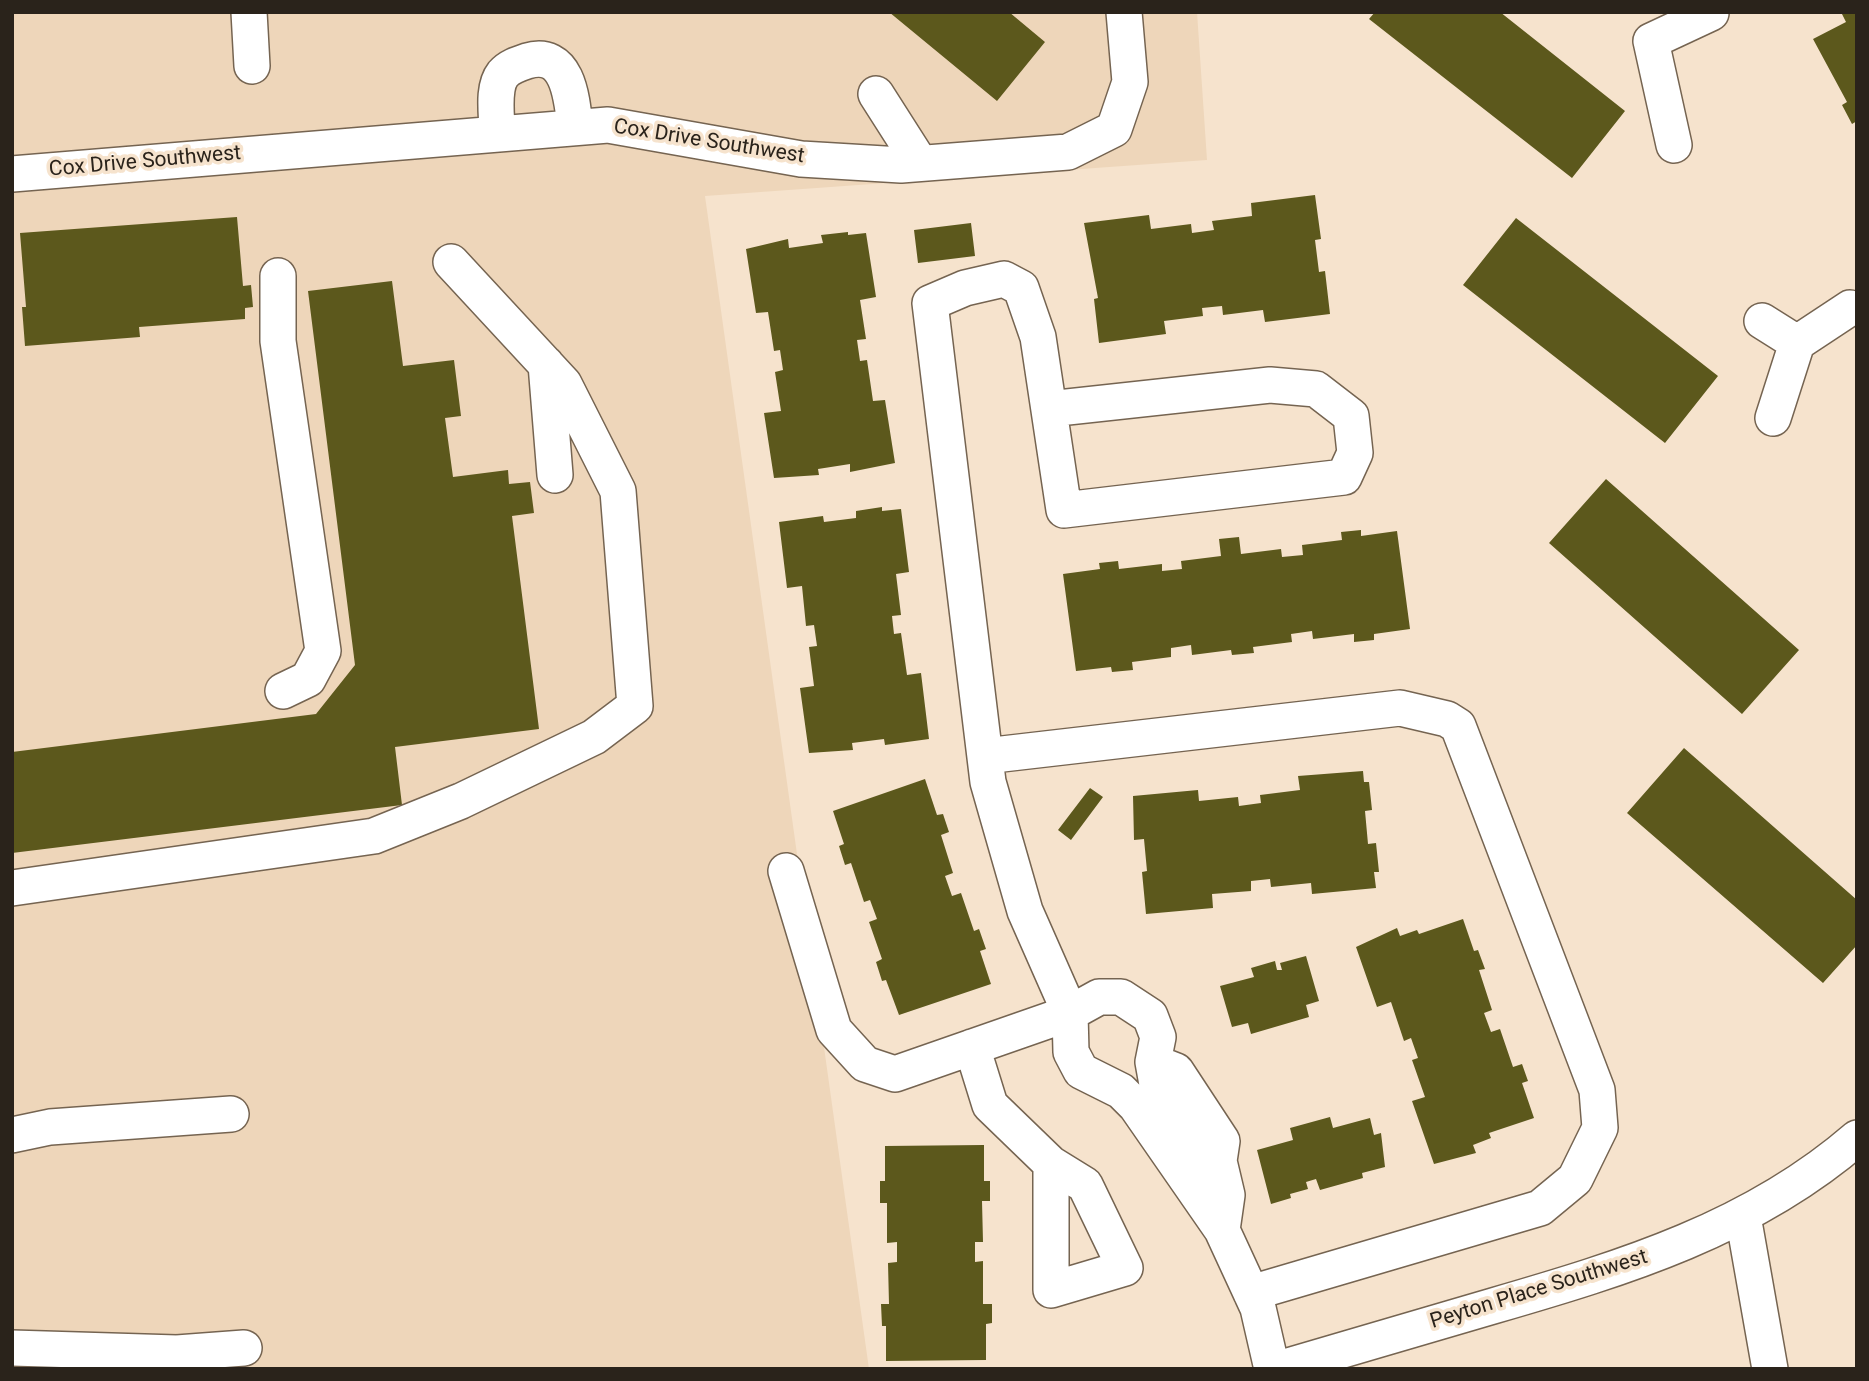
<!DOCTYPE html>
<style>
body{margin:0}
#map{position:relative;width:1869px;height:1381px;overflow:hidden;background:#f6e3cd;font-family:Roboto,sans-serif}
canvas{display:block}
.frame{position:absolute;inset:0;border:14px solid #2a231b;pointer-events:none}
</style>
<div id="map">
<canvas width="1869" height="1381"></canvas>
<div class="frame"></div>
</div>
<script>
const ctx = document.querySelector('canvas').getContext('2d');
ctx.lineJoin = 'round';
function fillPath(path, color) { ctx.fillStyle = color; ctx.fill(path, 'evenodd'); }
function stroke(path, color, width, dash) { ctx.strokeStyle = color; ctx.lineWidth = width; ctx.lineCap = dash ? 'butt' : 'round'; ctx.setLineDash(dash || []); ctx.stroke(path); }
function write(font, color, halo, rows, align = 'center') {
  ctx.font = font + ' Roboto,sans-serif'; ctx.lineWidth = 7; ctx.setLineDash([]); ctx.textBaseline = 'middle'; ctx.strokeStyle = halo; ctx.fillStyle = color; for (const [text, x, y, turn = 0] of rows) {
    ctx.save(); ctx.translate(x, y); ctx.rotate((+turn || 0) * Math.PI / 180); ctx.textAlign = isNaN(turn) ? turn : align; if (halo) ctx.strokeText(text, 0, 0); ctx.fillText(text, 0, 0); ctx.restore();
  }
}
fillPath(new Path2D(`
 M12 12H1197L1207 160 705 196 869 1369H12Z`), '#eed6ba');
fillPath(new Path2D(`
 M889 12H1009L1045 42 997 101Z
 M1375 12H1500L1625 111 1572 178 1369 19Z
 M1841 12H1857V121L1852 124 1842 105 1847 102 1813 39 1846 22Z
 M1315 195 1321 239 1315 240 1319 272 1325 271 1330 314 1265 322 1263 310 1223 315 1222 306 1202 308 1203 316 1164 321 1166 334 1099 343 1094 299 1098 298 1084 223 1149 215 1151 229 1191 224 1192 233 1214 230 1212 221 1252 216 1251 203Z
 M237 217 243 286 251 285 253 307 245 308V319L139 327 140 337 25 346 22 307H26L20 233Z
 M1516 218 1718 376 1665 443 1463 285Z
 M971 223 975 256 918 263 914 230Z
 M848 232V235L866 233 876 297 860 300 866 339 857 340 860 361 867 360 873 401 885 400 895 463 850 472V464L818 469 819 475 774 478 764 413 781 411 775 372 783 370 780 350 774 351 768 312 756 313 746 249 788 239 789 248 823 243 821 235Z
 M392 281 403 366 454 360 461 416 445 418 453 477 508 470 509 484 530 482 534 513 512 516 539 729 395 747 402 805 12 853V752L316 714 355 665 308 291Z
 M1606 479 1799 650 1742 714 1549 543Z
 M882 507V511L901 509 909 572 896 574 901 615 892 616 894 634 901 633 907 675 921 673 929 739 885 745 884 739 852 743 853 750 809 753 800 688 814 686 809 647 817 646 814 625 806 626 802 586 787 588 779 522 823 516 824 522 856 518V511Z
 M1361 530V536L1397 531 1410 629 1374 634V640L1354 642V634L1313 639 1312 631 1291 634 1292 642 1253 647 1254 653 1232 655 1231 650 1192 655 1191 645 1171 648V657L1132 662 1133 670 1112 672 1111 667 1076 671 1063 574 1100 569 1099 563 1118 561 1119 569 1162 564V571L1182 569 1181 561 1221 556 1219 539 1239 537 1241 554 1281 549 1282 557 1303 555 1302 545 1342 540 1341 532Z
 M1684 748 1857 900V945L1823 983 1627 813Z
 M1363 771 1364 782H1369L1372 810 1365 811 1368 844 1376 843 1379 872H1374L1376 888 1312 894 1311 883 1271 887 1270 879 1251 881V891L1212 894 1213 908 1146 914 1142 872 1147 871 1144 839 1134 840 1133 796 1198 790 1199 801 1238 797 1239 806 1261 803 1260 795 1300 790 1298 776Z
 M925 779 937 815 943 814 949 832 941 835 953 873 945 876 952 896 961 893 974 931 979 929 986 949 980 951 991 984 899 1015 886 980 882 981 876 962 882 959 869 922 877 919 870 900 864 902 851 863 845 865 839 846 844 844 833 811Z
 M1090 788 1103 797 1071 840 1058 830Z
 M1463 919 1474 951 1478 950 1485 969 1479 970 1492 1010 1484 1013 1491 1032 1500 1029 1513 1067 1522 1064 1528 1081 1522 1083 1534 1118 1489 1133 1491 1138 1473 1145 1476 1153 1434 1164 1412 1101 1425 1097 1412 1060 1418 1058 1411 1038 1404 1041 1391 1002 1377 1007 1356 947 1397 928 1400 936 1417 930 1419 934Z
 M1306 956 1319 1001 1306 1005 1309 1017 1251 1034 1248 1023 1232 1027 1220 986 1254 977 1251 968 1275 961 1277 970H1282L1280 963Z
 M1330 1117 1333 1128 1370 1118 1374 1135 1381 1133 1385 1167 1362 1173 1363 1178 1320 1190 1316 1179 1306 1182 1308 1189 1290 1194 1291 1198 1271 1204 1257 1150 1293 1140 1290 1128Z
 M984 1145V1181H990V1201H982L983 1242H975V1262L983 1261V1304H992V1323L986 1324V1360L886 1361V1326H882L881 1304H889L888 1263 897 1262V1242L887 1243V1203H880V1181H885V1146Z`), '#5c581c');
const minor = new Path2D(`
 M249 12 252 66
 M876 94 920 163
 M497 132C497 115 492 88 503 74 509 67 518 64 527 61 568 49 572 98 575 127
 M1674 145 1651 41 1711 13
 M12 174 608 125 801 159 901 165 1068 152 1114 129 1130 82 1124 12
 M278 276V341L323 651 308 679 283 691
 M1762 321 1797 343 1850 308
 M546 364 555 475
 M1049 409 1270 385 1316 389 1351 416 1355 453 1344 477 1064 510 1038 337 1021 288 1004 279 965 288 930 303 988 782 1025 911 1070 1013 1071 1052 1081 1071 1121 1091 1136 1106 1222 1230 1258 1308 1272 1369
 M1773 418 1797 343
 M985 756 1400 708 1447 719 1458 726 1597 1090 1600 1128 1575 1179 1540 1208 1251 1293
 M786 871 834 1030 865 1064 895 1074 1070 1013 1099 997H1121L1150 1016 1158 1037 1153 1062 1158 1090 1201 1153 1219 1161 1227 1195 1222 1230
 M12 888 374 836 461 801 594 737 635 706 618 491 564 384 451 262
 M972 1047 990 1105 1051 1164V1290L1125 1268 1085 1185 1051 1164
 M1153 1062 1176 1071 1222 1141 1219 1161
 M12 1135 50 1127 231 1114
 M1743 1216 1770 1369
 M12 1348 177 1353 244 1348
 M1278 1369C1350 1348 1421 1327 1493 1306 1624 1268 1752 1229 1857 1138`);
stroke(minor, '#756451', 38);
stroke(minor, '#fff', 35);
write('21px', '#2a231b', '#f6e3cd', [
 ["Cox Drive Southwest",709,142,9],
 ["Cox Drive Southwest",145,162,-5],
 ["Peyton Place Southwest",1539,1290,-17]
]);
</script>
